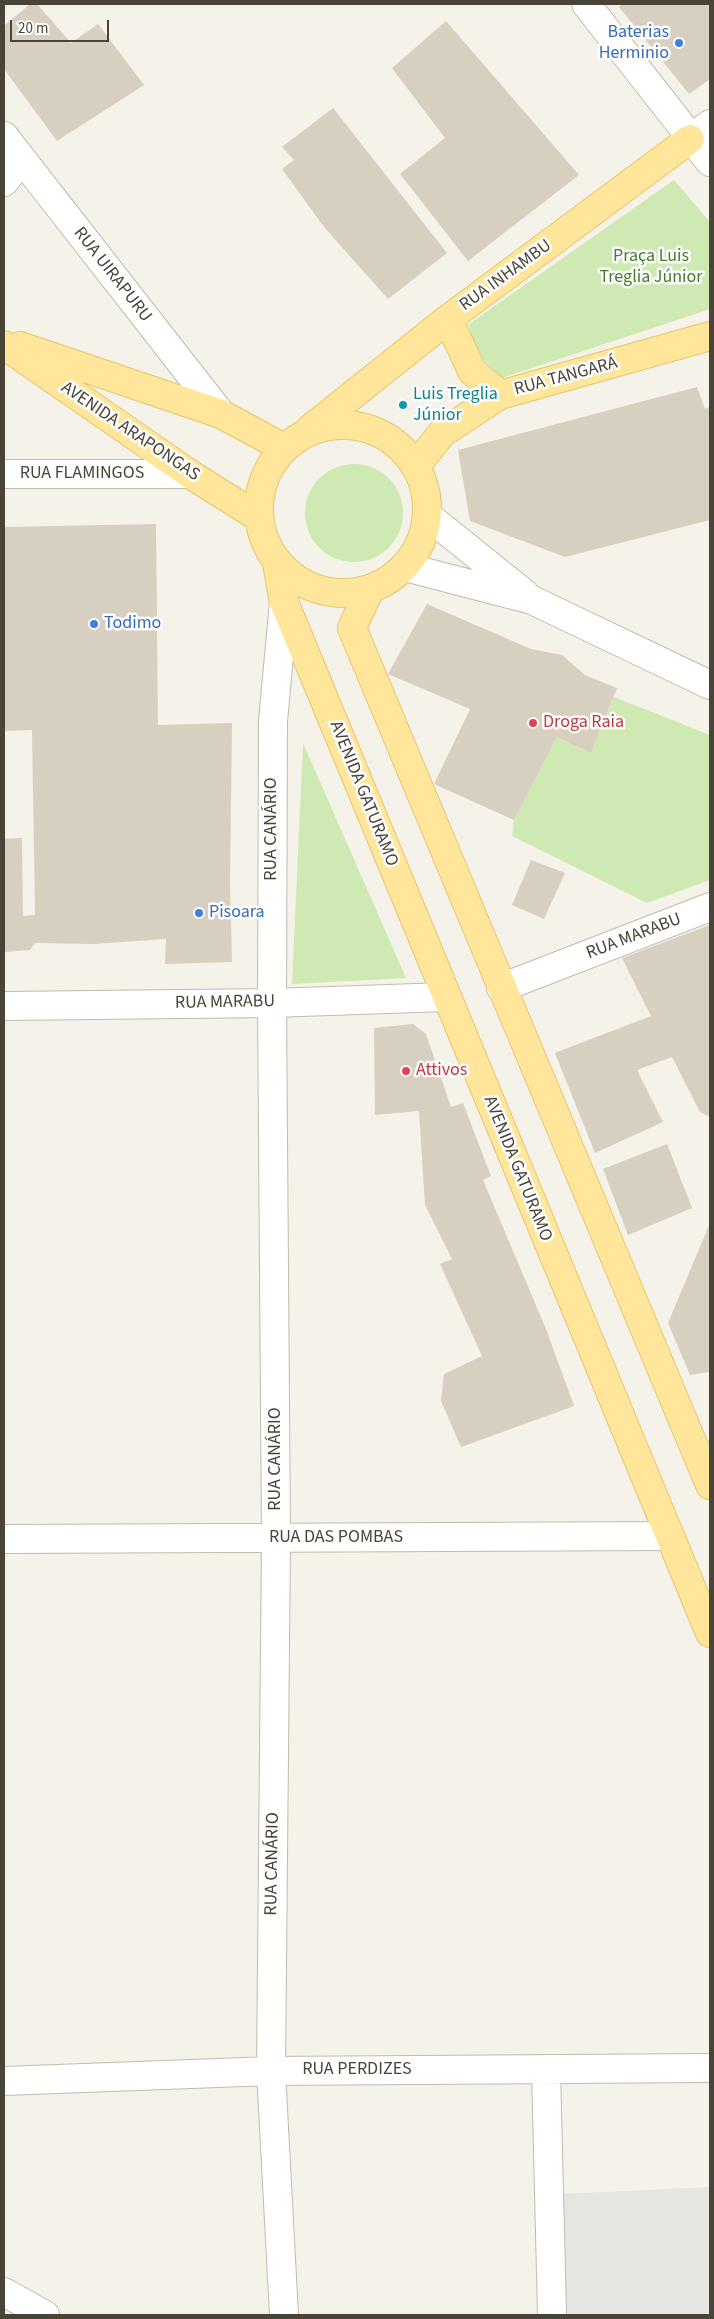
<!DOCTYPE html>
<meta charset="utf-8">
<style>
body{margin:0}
#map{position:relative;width:714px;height:2319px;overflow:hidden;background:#f5f2ea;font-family:"Source Sans 3",sans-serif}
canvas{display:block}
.frame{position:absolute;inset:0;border:5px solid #4a4338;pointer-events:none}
.scale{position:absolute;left:10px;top:20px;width:99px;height:22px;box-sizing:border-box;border:2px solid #4a4338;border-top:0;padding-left:6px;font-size:15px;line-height:18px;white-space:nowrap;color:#4a4338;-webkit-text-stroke:4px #fff;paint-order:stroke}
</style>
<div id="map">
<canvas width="714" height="2319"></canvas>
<div class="frame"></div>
<div class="scale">20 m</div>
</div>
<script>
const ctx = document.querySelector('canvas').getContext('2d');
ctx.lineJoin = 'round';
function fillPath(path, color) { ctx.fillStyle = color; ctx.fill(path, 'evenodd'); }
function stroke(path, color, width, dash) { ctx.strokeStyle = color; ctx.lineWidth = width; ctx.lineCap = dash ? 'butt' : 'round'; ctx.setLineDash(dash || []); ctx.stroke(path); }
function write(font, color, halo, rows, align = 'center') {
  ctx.font = font + ' "Source Sans 3",sans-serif'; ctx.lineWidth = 5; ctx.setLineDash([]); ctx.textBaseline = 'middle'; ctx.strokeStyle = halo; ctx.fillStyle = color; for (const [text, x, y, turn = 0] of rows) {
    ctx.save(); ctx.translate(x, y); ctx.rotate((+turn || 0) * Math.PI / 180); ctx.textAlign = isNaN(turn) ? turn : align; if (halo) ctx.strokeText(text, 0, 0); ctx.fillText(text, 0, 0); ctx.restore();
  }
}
fillPath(new Path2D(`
 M674 180 710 222V309L502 378 475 351 469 324Z
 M305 513a49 49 0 1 1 98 0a49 49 0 1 1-98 0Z
 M614 697 710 735V880L647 903 512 836 514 820 557 737 591 753Z
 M303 743 406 978 292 984Z`), '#cfe9b3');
fillPath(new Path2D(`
 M710 2187V2315H544L540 2195Z`), '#e7e5e2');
fillPath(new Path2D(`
 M30 4H37L71 43 98 24 144 85 57 141 4 69V26Z
 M622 4H710V79L689 94 619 7Z
 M446 21 579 175 468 261 400 174 445 138 392 68Z
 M333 108 447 253 388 299 324 227 282 169 294 160 282 147Z
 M697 387 705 409 710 407V520L565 557 470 521 458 450Z
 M156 524 158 725 232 723 230 886 232 962 165 964 166 939 94 944 35 943 30 950 4 952V839L22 838 23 916 35 915 32 730 4 731V527Z
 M427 604 531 649 562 655 585 675 617 688 591 753 557 737 514 820 434 784 470 709 388 674Z
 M531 860 565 873 544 919 512 905Z
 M710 925V1117L700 1112 672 1057 637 1070 663 1122 595 1153 555 1053 651 1016 622 958Z
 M413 1024 426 1034 451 1107 463 1103 491 1176 483 1180 546 1329 574 1406 461 1447 441 1401 444 1374 482 1356 440 1264 452 1259 425 1205 419 1111 375 1115 374 1028Z
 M667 1144 692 1208 628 1235 603 1169Z
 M710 1223V1372L690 1375 668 1323Z`), '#d7cfbf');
const minor = new Path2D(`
 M586 4 710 162
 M4 136 221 414
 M690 139 710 124
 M4 182 22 159
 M4 474H190
 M428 516 525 594
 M405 567 532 600 710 685
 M284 602 273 721 272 1003 276 1538 271 2071 284 2315
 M501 988 710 907
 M4 1006 272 1003 446 997
 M4 1539 669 1536
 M546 2069 552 2315
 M4 2081 271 2071 710 2068
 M4 2292 45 2315`);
const major = new Path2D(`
 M448 319 472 371 500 395
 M4 345 190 474 258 517
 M20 346 221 414 284 448
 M259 509a84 84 0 1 1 168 0a84 84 0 1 1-168 0Z
 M310 429 448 319 690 139
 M416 466 442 433 500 395 710 336
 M277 563 284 602 710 1633
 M370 589 352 628 710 1485`);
stroke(minor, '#c1bbad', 30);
stroke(major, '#e5c568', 30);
stroke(minor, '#fff', 28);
stroke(major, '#ffe69a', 28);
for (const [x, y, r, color] of [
 [679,43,5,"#3f7fe0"],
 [403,405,5,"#0f9aa8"],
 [94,624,5,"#3f7fe0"],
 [533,723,5,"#e0444e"],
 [199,913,5,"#3f7fe0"],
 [406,1071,5,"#e0444e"]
]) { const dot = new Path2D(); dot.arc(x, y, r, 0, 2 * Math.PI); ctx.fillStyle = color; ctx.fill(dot); stroke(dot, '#fff', 2); }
write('18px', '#366cbe', '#fff', [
 ["Baterias",669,33,"right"],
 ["Herminio",669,54,"right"],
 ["Todimo",104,624],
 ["Pisoara",209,913]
], 'left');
write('18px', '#467d2a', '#fff', [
 ["Praça Luis",651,257],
 ["Treglia Júnior",651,278]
]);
write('18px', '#4a4338', '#fff', [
 ["RUA UIRAPURU",112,275,52],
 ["RUA INHAMBU",506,276,-36],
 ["RUA TANGARÁ",566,377,-15],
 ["AVENIDA ARAPONGAS",130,432,34],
 ["RUA FLAMINGOS",82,474],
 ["AVENIDA GATURAMO",363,794,68],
 ["RUA CANÁRIO",272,829,-90],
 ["RUA MARABU",634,937,-21],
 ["RUA MARABU",225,1003,-1],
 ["AVENIDA GATURAMO",517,1169,68],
 ["RUA CANÁRIO",276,1459,-90],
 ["RUA DAS POMBAS",336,1538],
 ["RUA CANÁRIO",273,1864,-89],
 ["RUA PERDIZES",357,2070]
]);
write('18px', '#0d838f', '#fff', [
 ["Luis Treglia",413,395],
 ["Júnior",413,416]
], 'left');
write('18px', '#be3a42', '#fff', [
 ["Droga Raia",543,723],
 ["Attivos",416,1071]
], 'left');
</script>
